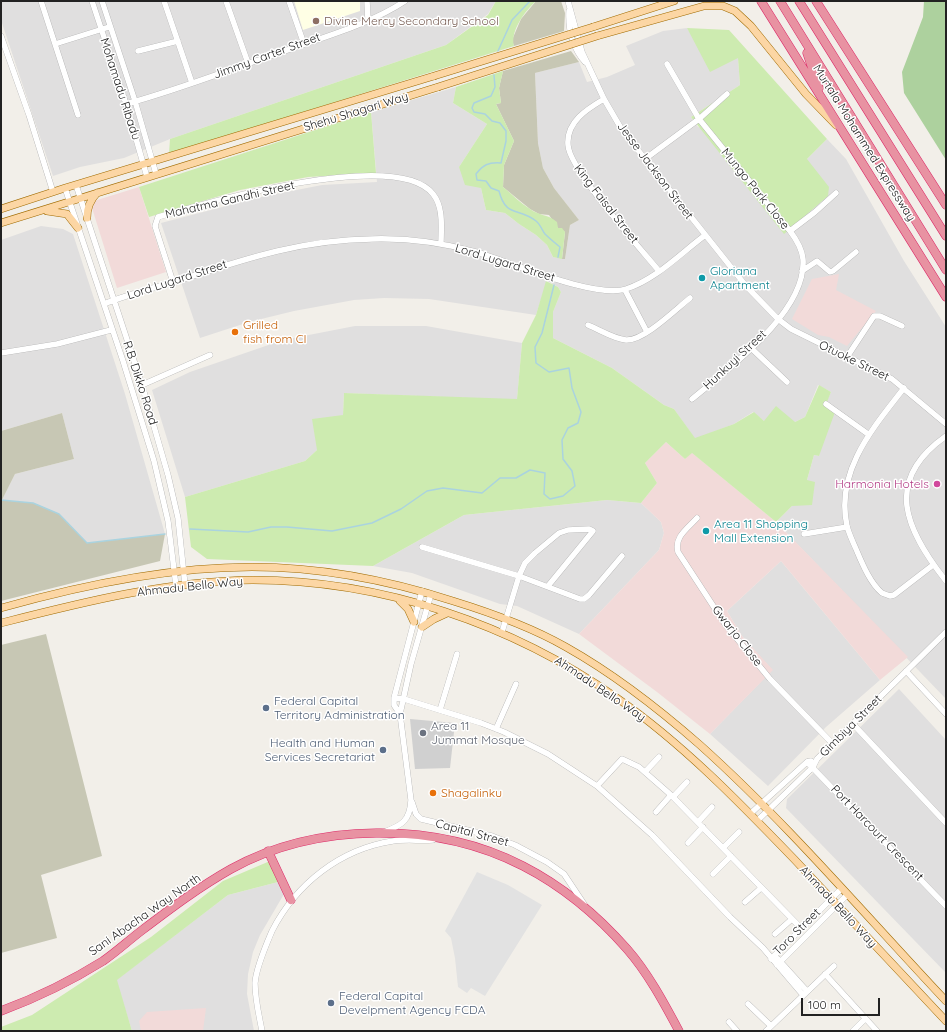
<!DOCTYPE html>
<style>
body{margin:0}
#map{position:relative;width:947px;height:1032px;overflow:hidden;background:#f2efe9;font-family:Quicksand,sans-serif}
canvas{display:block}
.frame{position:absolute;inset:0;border:2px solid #222;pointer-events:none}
.scale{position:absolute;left:801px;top:998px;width:79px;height:18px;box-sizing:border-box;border:2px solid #222;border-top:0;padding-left:5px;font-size:12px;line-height:14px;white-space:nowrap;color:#222;-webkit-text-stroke:3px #fff;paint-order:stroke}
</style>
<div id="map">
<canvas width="947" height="1032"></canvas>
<div class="frame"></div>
<div class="scale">100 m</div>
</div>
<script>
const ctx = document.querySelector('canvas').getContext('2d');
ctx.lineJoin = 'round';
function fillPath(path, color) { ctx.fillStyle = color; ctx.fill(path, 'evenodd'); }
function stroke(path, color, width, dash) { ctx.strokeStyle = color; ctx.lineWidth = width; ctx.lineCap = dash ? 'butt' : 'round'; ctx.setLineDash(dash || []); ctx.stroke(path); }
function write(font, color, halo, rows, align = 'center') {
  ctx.font = font + ' Quicksand,sans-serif'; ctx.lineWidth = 3; ctx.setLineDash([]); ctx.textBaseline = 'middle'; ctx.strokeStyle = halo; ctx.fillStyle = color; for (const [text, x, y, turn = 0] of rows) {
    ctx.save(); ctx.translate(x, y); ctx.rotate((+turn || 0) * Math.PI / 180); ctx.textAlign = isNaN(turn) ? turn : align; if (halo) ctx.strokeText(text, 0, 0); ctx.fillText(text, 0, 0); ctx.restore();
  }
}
fillPath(new Path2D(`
 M1 1H496L488 14 446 45 170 139 124 158 80 167 53 176 1 20Z
 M687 28 692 35 738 58 740 85 691 117 698 127 807 159 827 139 846 159 904 261 946 327V699L776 522 792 506 807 480 814 455 819 456 826 402 831 392 818 385 805 417 795 422 764 421 753 412 734 424 695 439 674 409 664 405 612 368 553 338V312L561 292 558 287 547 281 536 315 429 299 384 298 354 300 294 311 249 322 200 338 161 223 261 197 322 185 377 182 371 112 456 87 453 103 487 124 459 167 481 188 486 210 505 213 519 224 536 235 547 245 553 257 565 259 570 225 579 220 554 188 543 168 538 143 535 73 579 62 587 82 607 77 635 65 626 46 663 31Z
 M41 226 63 229 73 234 125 394 165 534 87 543 59 514 33 503 2 500 15 474 74 459 62 413 1 431V240Z
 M355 326H426L522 343 517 400 344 393 343 415 317 450 305 461 185 497 152 390 190 372 283 340Z
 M607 500 641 503 661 522 664 533 659 550 579 634 517 606 500 604 412 573 373 566 464 515Z
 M781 561 880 680 826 727 768 786 710 734 772 670 742 636 727 611Z
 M899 689 946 740V973L786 808 787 799Z
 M278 882 284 894 260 935 253 952 248 974 247 994 254 1031H132L116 980 228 895Z`), '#e0dfdf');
fillPath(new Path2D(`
 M139 187 166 272 117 288 92 208 94 201Z
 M839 274 836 290 876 311 847 346 829 337 818 335 792 319 812 279Z
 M666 442 685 459 691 452 776 522 908 657 880 680 781 561 727 611 742 636 773 670 710 734 657 692 579 634 659 550 664 533 661 522 641 503 657 483 645 463Z
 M206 1008 203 1031H141L139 1021 147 1012Z`), '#f2dad9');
fillPath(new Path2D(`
 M294 1H360V11L303 30Z`), '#ffffe5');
fillPath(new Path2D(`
 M410 719 455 723 450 768 415 769Z`), '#d0d0d0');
fillPath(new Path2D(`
 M536 1H561L565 13 564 31 514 46 512 40 521 19Z
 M571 51 579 62 535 73 538 143 543 168 554 188 579 220 570 225 565 259H562L565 232 558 228 549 215 539 214 530 209 503 187 504 165 514 141 496 104 501 103 499 88 503 71Z
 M62 413 74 459 15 474 2 500 33 503 59 514 87 543 165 534 160 561 1 601V431Z
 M46 634 102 856 41 875 57 938 1 953V645Z`), '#c7c7b4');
fillPath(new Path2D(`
 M496 1H536C525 11 510 31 514 46L169 154 170 139 446 45 488 15Z
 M687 28 729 30 827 139 807 159 829 187 828 196 784 234 691 117 740 85 738 58 710 72Z
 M503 71 499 88 501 103 496 104 514 141 504 165 503 187C512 194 520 203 530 209 539 216 548 214 557 222L558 228H562L565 232 562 259 553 257 547 245 536 235 519 224 505 213 486 210 481 188 465 185 459 167 487 124 453 103 456 87Z
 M371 112 376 173 308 177 240 190 149 217 139 187Z
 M546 281 558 287 561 292 553 312V338L612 368 664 405 674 409 695 438 734 424 754 412 764 421 776 406 795 422 805 417 819 385 831 392 827 402 835 412 819 456 814 455 807 480 815 482 812 505 792 506 776 522 692 453 685 459 666 442 645 463 657 483 641 503 607 500 464 515 373 566 207 559 191 547 185 497 305 461 317 450 312 419 343 415 344 393 517 399 522 343 536 315Z
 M270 861 278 882 228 895 117 980 132 1031H1V1027L32 1015 151 937 223 881Z`), '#cdebb0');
fillPath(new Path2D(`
 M924 1H946V160L904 93 902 72 923 17Z`), '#add19e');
fillPath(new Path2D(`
 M477 872 508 885 542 905 485 996 471 988 467 993 458 987 455 958 451 938 445 931Z`), '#e2e2e2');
stroke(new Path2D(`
 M498 51 512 20 530 1
 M494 75 495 87 491 96 474 103 472 108 474 112 485 114 492 121 500 123 506 131V141L501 163C488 162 483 165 476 174L477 180 486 181 491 188 499 191C506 218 518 207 536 221 540 224 542 230 545 234 550 239 555 243 560 247L558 257
 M1 500 33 503 59 514 87 543 165 534
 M190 529 248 532 271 527H287L332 531 372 523 401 509 427 491 443 488 482 493 500 478H516L530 470 545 473 544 494 550 499 563 496 575 486 572 471 563 459 562 440 568 428 578 423 581 412 572 388 569 368 549 372 536 363 535 347 542 333 554 285`), '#aad3df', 1.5);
const minor = new Path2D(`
 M41 1 78 115
 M92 1 126 104 147 177
 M102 1 135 101 156 174
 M164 1 192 83
 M226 1 248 63
 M289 1 304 44
 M367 1 368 20
 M568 1 582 52 604 99 622 130 746 286 778 319 791 329 892 379 946 424
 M569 11C568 31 572 47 585 62
 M1 36 29 115 53 192
 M55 44 109 27
 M138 51 178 41
 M667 64 699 119 790 231C796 239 802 248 803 259 807 312 729 368 692 399
 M604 99C587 109 566 122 568 145 569 169 640 248 659 271
 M126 104C178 90 228 70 279 53 320 38 369 25 405 1
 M645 159 699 119 727 94
 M76 185 142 385 168 475 178 518 185 585
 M65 188 123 361 154 461 168 521 176 586
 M790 231 815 212 836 193
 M802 271 817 261 830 272 833 271 856 252
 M173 282 155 226 158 217C208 202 397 148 433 194 444 208 441 228 441 244
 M625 290 647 332
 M104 304C126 295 150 289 174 282 242 260 298 240 372 239 406 238 443 243 476 252 510 262 595 299 626 289 655 280 680 254 704 236
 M588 325C600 330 614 339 626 340 644 341 676 309 690 298
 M751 348 787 382
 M1 353 57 344 111 330
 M847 357 874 316H880L902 326
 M142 385 210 355
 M904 388C873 428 835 471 847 526 849 534 853 542 856 549 862 563 870 583 882 593L890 596 894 595 933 565
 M826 404 868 434
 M946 436C882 481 906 530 946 581
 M697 518C687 529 674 537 678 552L725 624 770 679 833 744
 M804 534 847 527
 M422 547 519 576 580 599H584L589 595 622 556
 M502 632 519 576 525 563 535 553 559 533 568 530 589 529 593 531 548 586
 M906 671 946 714
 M394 698 404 699 481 723 504 732 548 754 597 786 652 835 730 917 763 948 803 995
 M440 710 457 654
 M400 714 394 705V698L422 591
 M853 724 946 823
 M496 729 516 684
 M807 762 946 906
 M645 772 659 757
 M597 786 622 759 639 767 671 795 801 928
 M673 797 687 782
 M412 802 416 814 421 819 492 836 515 845 547 862 564 874 584 904
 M656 812 671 795
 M750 814 807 762 811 761
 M757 821 813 767 817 759 946 632
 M698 822 712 807
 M384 832C402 825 410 821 411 800L400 714 411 664 431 594
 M688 843 703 827
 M723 848 739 832
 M713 874 731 856
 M745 902 761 888
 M775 934 792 919
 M771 959 841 889
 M778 959 807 991
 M777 965 847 895
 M825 974 877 1031
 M748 1004 771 1026
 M729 1022 737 1031
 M262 1031C259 1015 255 999 255 983 256 968 266 945 272 931 296 884 340 849 393 841 406 839 420 841 433 840
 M766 1031 834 966
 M853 1031 865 1019`);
const major = new Path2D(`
 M593 27 674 1
 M597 36 704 6H723L735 11 751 26 806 94 836 125
 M1 209 65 188 434 76
 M47 211 67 214 78 228
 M87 218C87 208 90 200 97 193
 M1 223 438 87
 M400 601 408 609 414 622
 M1 608C82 585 167 567 252 567 321 567 388 580 453 601 492 613 531 627 566 647 614 674 659 709 700 745 788 824 865 915 946 1001
 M1 623C83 602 167 581 253 580 382 580 512 624 617 698 683 744 739 802 794 859 845 913 895 967 946 1021
 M422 627 434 619 447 613`);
const highway = new Path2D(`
 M761 1 946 297
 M780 1 946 270
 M799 1 946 236
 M816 1 946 205
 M807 53 819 88
 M268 851 291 900
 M1 1011C36 998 71 981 103 961 116 952 128 941 141 931 170 909 199 887 231 869 316 822 436 821 523 866 562 886 598 916 627 949 648 973 664 1003 679 1031`);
stroke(minor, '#a9a9a9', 6);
stroke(major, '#a06b00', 8);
stroke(highway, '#dc2a67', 9);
stroke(minor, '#fff', 5.5);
stroke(major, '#fcd6a4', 7);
stroke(highway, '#e892a2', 8);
const majorBridge = new Path2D(`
 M434 76 593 27
 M438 87 597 36`);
stroke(majorBridge, '#a06b00', 8, []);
stroke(majorBridge, '#fcd6a4', 7);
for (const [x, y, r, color] of [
 [316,21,4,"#8d6e63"],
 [702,278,4,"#0f9aa8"],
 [235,332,4,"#e8710a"],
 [937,484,4,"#d1479c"],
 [706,531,4,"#0f9aa8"],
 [266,708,4,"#5c6f8a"],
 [423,733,4,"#6b7280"],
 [383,750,4,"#5c6f8a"],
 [433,793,4,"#e8710a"],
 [331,1003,4,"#5c6f8a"]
]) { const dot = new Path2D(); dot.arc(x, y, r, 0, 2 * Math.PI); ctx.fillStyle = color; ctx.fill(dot); stroke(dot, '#fff', 1.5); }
write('12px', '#785e54', '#fff', [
 ["Divine Mercy Secondary School",324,21]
], 'left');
write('12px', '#222', '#fff', [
 ["Jimmy Carter Street",267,56,-20],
 ["Mohamadu Ribadu",120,89,72],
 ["Shehu Shagari Way",356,112,-17],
 ["Murtala Mohammed Expressway",864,143,58],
 ["Jesse Jackson Street",655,171,53],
 ["Mungo Park Close",755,189,51],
 ["Mahatma Gandhi Street",230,200,-13],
 ["King Faisal Street",606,204,52],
 ["Lord Lugard Street",505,263,17],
 ["Lord Lugard Street",177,280,-18],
 ["Hunkuyi Street",735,360,-43],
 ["Otuoke Street",854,361,26],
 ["R.B. Dikko Road",140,383,72],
 ["Ahmadu Bello Way",190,587,-6],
 ["Gwarjo Close",737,636,52],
 ["Ahmadu Bello Way",600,689,34],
 ["Gimbiya Street",851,726,-45],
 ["Capital Street",472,833,15],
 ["Port Harcourt Crescent",877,833,46],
 ["Ahmadu Bello Way",838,907,47],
 ["Sani Abacha Way North",145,915,-35],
 ["Toro Street",797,932,-45]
]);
write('12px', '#0d838f', '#fff', [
 ["Gloriana",710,271],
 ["Apartment",710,285],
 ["Area 11 Shopping",714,524],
 ["Mall Extension",714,538]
], 'left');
write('12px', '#c56008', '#fff', [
 ["Grilled",243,325],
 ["fish from CI",243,339],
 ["Shagalinku",441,793]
], 'left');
write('12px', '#b23c85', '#fff', [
 ["Harmonia Hotels",929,484]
], 'right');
write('12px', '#4e5e75', '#fff', [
 ["Federal Capital",274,701],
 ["Territory Administration",274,715],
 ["Health and Human",375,743,"right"],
 ["Services Secretariat",375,757,"right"],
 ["Federal Capital",339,996],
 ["Develpment Agency FCDA",339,1010]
], 'left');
write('12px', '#5b616d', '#fff', [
 ["Area 11",431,726],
 ["Jummat Mosque",431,740]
], 'left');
</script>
